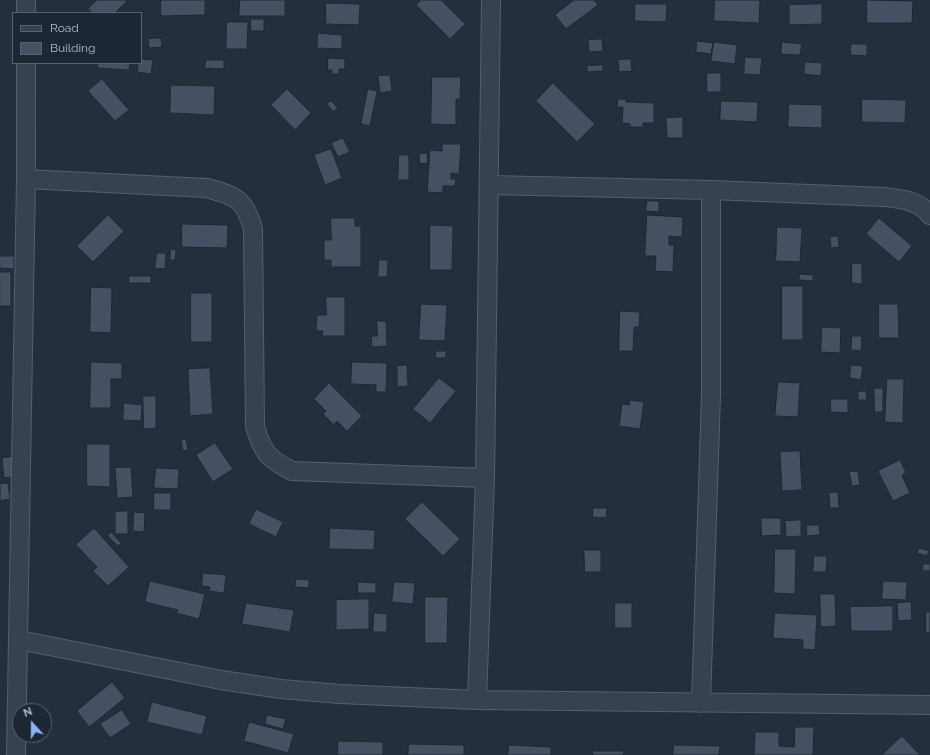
<!DOCTYPE html>
<style>
body{margin:0}
#map{position:relative;width:930px;height:755px;overflow:hidden;background:#242f3e;font-family:Raleway,sans-serif}
canvas{display:block}
.legend{position:absolute;left:12px;top:12px;width:130px;height:52px;box-sizing:border-box;background:#1d2633;border:1px solid #59626f;margin:0;padding:5px 7px;list-style:none;font-size:12px;color:#b4bcc9}
.legend li{display:flex;align-items:center;gap:8px;height:20px}
.legend b{width:20px;border:1px solid #59626f}
.north{position:absolute;left:12px;top:703px;width:40px;height:40px;box-sizing:border-box;background:#1d2633;border:1px solid #59626f;border-radius:50%;rotate:339deg;font-size:11px;font-weight:700;line-height:16px;text-align:center;color:#b4bcc9}
.north::after{content:'';display:block;margin:auto;width:14px;height:18px;background:#8ab4f8;clip-path:polygon(50% 0,100% 100%,50% 72%,0 100%)}
</style>
<div id="map">
<canvas width="930" height="755"></canvas>
<ul class="legend">
<li><b style="height:5px;background:#38414e"></b>Road</li>
<li><b style="height:11px;background:#455162"></b>Building</li>
</ul>
<div class="north">N</div>
</div>
<script>
const ctx = document.querySelector('canvas').getContext('2d');
ctx.lineJoin = 'round';
function fillPath(path, color) { ctx.fillStyle = color; ctx.fill(path, 'evenodd'); }
function stroke(path, color, width, dash) { ctx.strokeStyle = color; ctx.lineWidth = width; ctx.lineCap = dash ? 'butt' : 'round'; ctx.setLineDash(dash || []); ctx.stroke(path); }
const building = new Path2D(`
 M97 0H126L127 1 115 13H93L88 9Z
 M161 0H205V15L161 16Z
 M240 0H285V16H239Z
 M421 0H441L465 24 450 39 416 5Z
 M574 0H594L598 5 566 29 555 15Z
 M715 0H760L759 23 714 21Z
 M867 0 913 1 912 23H867Z
 M326 3 360 4 359 25 326 24Z
 M635 4H667L666 22 635 21Z
 M822 4V24L789 25V5Z
 M251 19H264V31H251Z
 M227 22H248L247 49H226Z
 M318 33 342 35V49L317 48Z
 M161 38 162 47 149 48 148 39Z
 M602 39 603 51 589 52 588 40Z
 M697 41 713 43 711 54 696 52Z
 M714 42 737 45 735 64 711 61Z
 M782 42 802 44 800 55 781 54Z
 M851 44H867V56L851 55Z
 M745 57 762 58 760 75 744 74Z
 M328 58 345 59V69H339V74H332V70H328Z
 M141 59 153 60 151 74 137 72 138 63H141Z
 M631 59 632 71 619 72 618 60Z
 M206 60H224V69L205 68Z
 M805 62 822 63 821 76 804 74Z
 M98 63H130L129 70 98 68Z
 M603 65V71L587 72V66Z
 M707 73H721V92H707Z
 M390 75 392 91 380 93 378 76Z
 M432 77H461L460 99H456V125L431 124Z
 M102 79 129 110 115 121 88 91Z
 M553 83 595 124 577 142 536 101Z
 M171 85 215 86 214 115 170 113Z
 M287 89 311 113 295 130 271 105Z
 M368 89 377 91 370 126 361 124Z
 M618 99H626V102L654 103V123H643V127H630V124L622 123 623 107H617Z
 M862 99 906 100 905 123 862 122Z
 M331 101 338 108 333 112 327 104Z
 M721 101 758 102 757 122 720 120Z
 M789 104 822 105V128L788 127Z
 M683 117V138H667L666 118Z
 M343 138 350 152 338 157 331 143Z
 M442 144H461L459 174 451 173V179H456L455 186H443V193L427 192 430 150 442 151Z
 M331 149 342 178 325 185 314 155Z
 M427 153 428 163 420 164 419 154Z
 M399 155H409V180H398Z
 M647 201H659V212L646 211Z
 M108 215 124 231 93 262 77 246Z
 M647 215 683 217 682 237 669 236V245H674L673 272 655 271 656 256H645Z
 M331 218H355V226H361V267H331V260H324V240H331Z
 M879 218 912 246 899 262 866 234Z
 M182 224 228 225 227 248 182 247Z
 M430 225 453 226 452 270H430Z
 M777 227 802 228 800 262 776 261Z
 M838 236 839 247 831 248 830 237Z
 M171 249 176 250 175 260H170Z
 M157 253H166L165 269 155 268Z
 M0 256H14V269L0 268Z
 M379 260H388L387 277H378Z
 M852 263 862 264V284L852 283Z
 M0 272H11V306H0Z
 M800 274 813 275V281L799 280Z
 M129 276H151V283H129Z
 M782 286H803V340H782Z
 M91 287 112 288 111 333 90 332Z
 M191 293H212V342H191Z
 M326 297H345V336H322L323 331H316L317 315H326Z
 M421 304 447 305 445 341 419 340Z
 M879 304H898L899 338H879Z
 M620 311 640 312 639 327H634L633 351H619Z
 M377 321H386L387 346 372 347 371 336H377Z
 M822 327 841 328 840 353 821 352Z
 M852 336H862L861 351 851 350Z
 M436 351H446V358H436Z
 M91 362 122 363V379H111V408H90Z
 M352 362 387 363 386 392H376V385L351 384Z
 M407 365 408 386 397 387V366Z
 M851 365 863 366 861 380 850 378Z
 M210 368 213 414 190 416 188 369Z
 M439 378 456 391 430 423 413 409Z
 M887 379H904L903 423 885 422Z
 M778 382 800 383 798 417 775 416Z
 M329 383 362 416 347 431 337 421 334 425 323 414 326 411 314 399Z
 M874 388H883V412H875Z
 M866 391 867 400H858V392Z
 M143 396H156V428L144 429Z
 M831 399H848V413L831 412Z
 M630 400 644 402 640 429 619 426 622 404 629 405Z
 M124 403 142 405 141 421 123 420Z
 M186 439 188 450 183 451 181 440Z
 M215 443 233 469 213 482 196 455Z
 M87 444H110V487L87 486Z
 M800 451 802 490 782 491 780 452Z
 M18 456 20 476 4 478 2 458Z
 M900 460 906 473 902 475 910 493 893 501 878 471Z
 M131 467 133 497 117 498 115 468Z
 M156 468 179 469 178 489 154 488Z
 M858 471 860 485 852 486 849 472Z
 M8 483 10 499 0 501V484Z
 M838 492 839 508H830L829 493Z
 M154 493H171V510H154Z
 M422 502 460 539 443 556 405 519Z
 M593 508H607L606 518 593 517Z
 M256 509 283 522 276 537 249 524Z
 M128 511V534H115V512Z
 M134 512 145 513 144 532 133 531Z
 M761 518H781V535L762 536Z
 M801 520V536L786 537 785 521Z
 M807 525H819L820 535 807 536Z
 M94 528 129 567 108 586 93 571 97 567 76 545Z
 M330 528 375 530 374 550 329 549Z
 M111 532 121 543 118 546 108 536Z
 M919 548 929 551 927 556 917 553Z
 M775 549H796L795 594 774 593Z
 M584 550H601V572H585Z
 M814 556H827L826 572H813Z
 M923 564H930V571H923Z
 M203 573 226 575 224 593 209 591 210 587 202 586Z
 M296 579 309 580V588L295 587Z
 M150 581 205 594 199 619 176 613 178 610 145 602Z
 M883 581 907 582 906 600 882 599Z
 M358 582 376 583V593H358Z
 M394 582 415 583 413 604 392 602Z
 M820 594H835L836 626 821 627Z
 M425 597H448L447 643H425Z
 M369 599V629L336 630V600Z
 M911 602 912 620 898 621 897 603Z
 M246 603 294 610 290 632 242 624Z
 M615 603H632V628H615Z
 M893 606V631H851L850 607Z
 M926 612H930V633H926Z
 M374 613 387 614V632H373Z
 M775 613 817 615 815 650 803 649V640L773 638Z
 M112 682 125 698 89 727 77 711Z
 M152 702 207 716 202 735 147 722Z
 M122 710 131 724 110 738 100 724Z
 M267 715 286 719 283 729 265 724Z
 M249 722 294 734 288 753 244 741Z
 M795 727H814L813 755H754L755 732H779V746L794 747Z
 M902 736 920 755H882Z
 M338 741 383 742V755H338Z
 M409 744 464 745V755H408Z
 M509 745 551 747V755H508Z
 M674 745 720 746 719 755H673Z
 M593 751H624L623 755H593Z`);
fillPath(building, '#455162');
stroke(building, '#1f2835', 1);
const minor = new Path2D(`
 M26 0V13
 M26 179 207 188C236 196 245 199 253 229L255 426C262 452 268 459 292 471L485 478
 M489 185 711 190 884 197C901 199 919 200 930 215
 M19 640 221 680 281 689 340 694 477 700 930 705
 M477 700 485 478 491 0
 M701 703 711 394V190
 M16 755 26 179V63`);
stroke(minor, '#565f6c', 20);
stroke(minor, '#38414e', 18);
</script>
